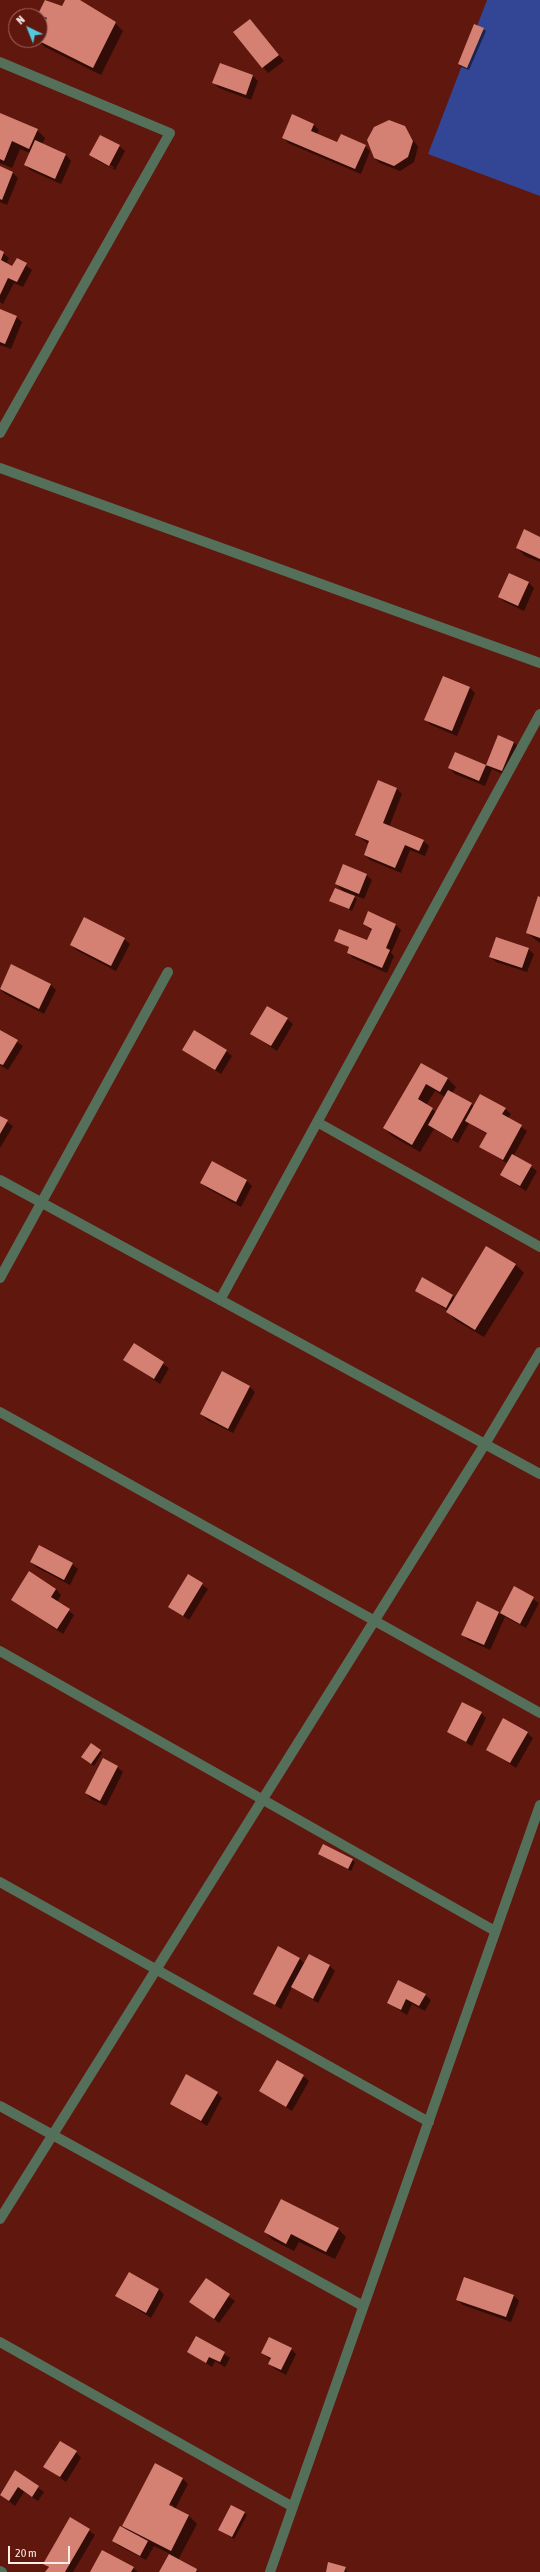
<!DOCTYPE html>
<style>
body{margin:0}
#map{position:relative;width:540px;height:2572px;overflow:hidden;background:#5f170e;font-family:"Asap Condensed",sans-serif}
canvas{display:block}
.north{position:absolute;left:8px;top:8px;width:40px;height:40px;box-sizing:border-box;background:#5f170e;border:1px solid #9f6c65;border-radius:50%;rotate:317deg;font-size:11px;font-weight:700;line-height:16px;text-align:center;color:#feece8}
.north::after{content:'';display:block;margin:auto;width:14px;height:18px;background:#54cade;clip-path:polygon(50% 0,100% 100%,50% 72%,0 100%)}
.scale{position:absolute;left:8px;top:2546px;width:62px;height:18px;box-sizing:border-box;border:2px solid #feece8;border-top:0;padding-left:5px;font-size:12px;line-height:14px;white-space:nowrap;color:#feece8;-webkit-text-stroke:3px #5f170e;paint-order:stroke}
</style>
<div id="map">
<canvas width="540" height="2572"></canvas>
<div class="north">N</div>
<div class="scale">20 m</div>
</div>
<script>
const ctx = document.querySelector('canvas').getContext('2d');
ctx.lineJoin = 'round';
function fillPath(path, color) { ctx.fillStyle = color; ctx.fill(path, 'evenodd'); }
function stroke(path, color, width, dash) { ctx.strokeStyle = color; ctx.lineWidth = width; ctx.lineCap = dash ? 'butt' : 'round'; ctx.setLineDash(dash || []); ctx.stroke(path); }
fillPath(new Path2D(`
 M487 0H540V196L428 154Z`), '#334595');
fillPath(new Path2D(`
 M46 0 62 7 66 0H78L115 23 123 31 101 75 45 47 38 40H40V33L46 21 39 13Z
 M255 26 284 61 268 73 235 32Z
 M483 29 486 31 469 70 461 67 459 64Z
 M253 76 258 81 251 100 219 88 214 83Z
 M0 114 37 130 45 138 42 144 66 155 71 161 61 184 30 170 25 164 30 153 20 149 12 168 0 163Z
 M313 124 319 130 317 134 338 143 365 146 370 151 361 174 288 143 283 137Z
 M404 127 418 147 414 162 400 171 380 163 374 158Z
 M119 146 125 151 115 170 90 155ZM96 157 114 167 113 169 96 160Z
 M0 168 13 173 18 178 7 205 0 202Z
 M0 251 9 258 6 264 13 268 17 259 32 270 23 287 14 283 3 304 0 302Z
 M0 310 16 317 22 322 11 349 0 345Z
 M540 538V562L525 556 517 548Z
 M510 574 529 583 534 588 524 611 505 602 499 597Z
 M470 688 475 693 457 736 431 725 425 720Z
 M499 737 514 742 519 748 507 776 492 769 485 786 455 774 449 768 456 754 487 766Z
 M378 781 397 789 402 794 389 827 423 841 429 846 425 856 410 850 401 873 370 860 365 855 369 844 356 835Z
 M366 875 372 880 364 899 351 894 357 899 352 911 331 901 345 893 336 884Z
 M540 898V943L527 933Z
 M364 924H395L401 930 391 953 394 956 387 973 353 958 348 953 350 948 335 940 368 941 372 931Z
 M124 939 130 944 116 971 76 950 71 945Z
 M528 949 534 954 527 972 496 962 490 957Z
 M11 965 51 985 56 990 44 1014 5 994 0 989Z
 M287 1019 293 1024 277 1051 251 1034Z
 M0 1031 23 1046 8 1070 0 1065Z
 M184 1050 226 1051 232 1056 221 1074Z
 M421 1064 448 1079 456 1087 452 1093 474 1106 505 1109 511 1114 508 1118 527 1131 514 1155 537 1171 526 1191 501 1175 508 1164 480 1146 487 1134 469 1123 458 1143 434 1129 420 1152 392 1136 384 1128ZM435 1091 445 1097 436 1112 426 1105Z
 M0 1117 13 1126 0 1148Z
 M212 1162 247 1181 252 1186 241 1207 207 1188 202 1183Z
 M516 1265 524 1273 484 1337 455 1320 448 1311 416 1290 452 1295 456 1299Z
 M134 1345 169 1368 160 1384 125 1360Z
 M249 1386 255 1392 233 1433 207 1420 201 1414Z
 M31 1562 72 1564 78 1569 70 1585 36 1567Z
 M188 1575 208 1589 189 1620 169 1606Z
 M515 1588 539 1603 526 1628 505 1617 490 1650 468 1640 463 1635 477 1602 500 1614Z
 M56 1589 61 1595 57 1602 74 1615 63 1634 12 1600Z
 M481 1713 486 1718 472 1746 448 1732Z
 M527 1733 533 1738 516 1768 487 1749Z
 M100 1751 102 1753 94 1766 85 1760Z
 M117 1767 123 1772 106 1806 91 1799 86 1793Z
 M322 1856 352 1860 355 1862 351 1871Z
 M299 1958 305 1964 330 1966 335 1971 318 2003 292 1987 281 2009 255 1993Z
 M425 1995 431 2000 425 2011 412 2004 407 2015 388 2003Z
 M303 2076 309 2081 292 2111 260 2091Z
 M217 2093 222 2098 207 2126 171 2103Z
 M338 2229 346 2237 335 2259 299 2242 294 2251 273 2240 265 2232Z
 M206 2280 235 2301 219 2323 191 2302Z
 M159 2289 164 2295 151 2318 116 2296Z
 M513 2295 519 2301 511 2322 463 2305 457 2300Z
 M197 2337 230 2358 225 2367 215 2361 212 2367 189 2352Z
 M291 2349 296 2354 286 2375 275 2369 269 2363 271 2360 262 2353Z
 M76 2452 81 2458 66 2482 45 2466Z
 M155 2465 183 2479 188 2484 175 2509 189 2516 197 2524 178 2560 199 2572H160L170 2554 154 2546 146 2560 119 2546 113 2541 128 2531 123 2526ZM147 2492 174 2506 173 2508Z
 M15 2471 44 2492 38 2501 24 2492 15 2506 0 2494Z
 M244 2513 247 2515 234 2539 220 2530Z
 M71 2518 95 2535 73 2572H47L49 2568 44 2563Z
 M345 2567 347 2572H327Z
 M133 2568 138 2572H92Z`), '#0007');
fillPath(new Path2D(`
 M45 0 62 6 65 0H80L116 22 93 68 37 40H40V31L47 18 38 14Z
 M250 19 279 55 262 68 233 32Z
 M474 24 484 28 467 68 458 64Z
 M220 63 253 75 246 95 212 83Z
 M0 113 38 129 29 149 12 141 4 161 0 159Z
 M292 114 314 124 311 131 337 142 341 134 366 145 355 169 282 138Z
 M389 120 405 126 413 141 408 157 394 166 374 158 367 140 374 127Z
 M100 135 120 145 109 166 89 155Z
 M35 140 66 154 55 179 24 165Z
 M0 166 13 172 2 200 0 199Z
 M0 250 4 252 1 260 12 266 17 258 27 263 17 282 8 278 0 295Z
 M0 309 17 316 5 344 0 342Z
 M524 529 540 537V559L516 548Z
 M509 573 529 582 518 606 498 597Z
 M443 676 470 687 452 731 424 720Z
 M498 735 514 742 502 771 486 765Z
 M455 752 486 765 479 781 448 768Z
 M378 780 397 788 383 823 424 840 419 851 405 845 395 868 364 855 369 841 355 835Z
 M343 864 367 874 359 894 335 884Z
 M335 888 355 896 349 909 329 901Z
 M538 896 540 897V938L526 933Z
 M368 911 396 924 386 948 390 950 382 968 347 953 349 947 334 941 339 929 367 940 372 929 363 924Z
 M84 917 125 938 111 966 70 945Z
 M496 937 529 948 522 968 489 957Z
 M11 964 51 984 39 1009 0 989Z
 M267 1006 288 1018 271 1046 250 1034Z
 M0 1030 18 1040 3 1065 0 1064Z
 M194 1030 227 1050 215 1070 182 1050Z
 M421 1063 448 1078 440 1092 426 1084 418 1099 433 1108 412 1145 383 1128Z
 M448 1090 472 1103 452 1139 428 1125Z
 M480 1094 506 1108 502 1114 522 1125 503 1160 479 1147 487 1133 465 1121Z
 M0 1116 8 1120 0 1134Z
 M512 1154 532 1165 520 1186 500 1175Z
 M212 1161 247 1180 236 1202 200 1183Z
 M486 1246 516 1264 475 1330 446 1312Z
 M422 1277 453 1295 446 1308 415 1291Z
 M134 1343 164 1362 154 1379 123 1360Z
 M222 1371 250 1386 228 1429 200 1414Z
 M39 1545 73 1563 64 1580 30 1562Z
 M29 1571 56 1589 51 1597 70 1609 57 1629 11 1600Z
 M188 1574 203 1583 183 1616 168 1607Z
 M514 1586 534 1597 520 1624 500 1613Z
 M477 1601 499 1612 484 1645 461 1635Z
 M462 1702 482 1712 466 1742 447 1732Z
 M503 1718 528 1732 510 1763 486 1750Z
 M91 1743 101 1750 91 1764 81 1757Z
 M103 1758 118 1766 100 1801 85 1793Z
 M323 1844 353 1859 348 1869 318 1854Z
 M278 1946 300 1958 275 2005 253 1994Z
 M309 1954 330 1965 313 1999 291 1987Z
 M398 1980 426 1994 419 2006 406 1999 401 2010 387 2003Z
 M277 2060 304 2075 286 2107 259 2091Z
 M186 2074 218 2092 201 2121 170 2104Z
 M281 2199 339 2228 326 2252 291 2234 286 2244 264 2232Z
 M129 2272 159 2289 146 2313 115 2296Z
 M464 2277 514 2295 506 2317 456 2300Z
 M206 2278 230 2294 214 2319 189 2302Z
 M196 2336 225 2352 220 2362 209 2357 206 2363 187 2352Z
 M269 2337 292 2348 281 2370 268 2364 271 2358 261 2353Z
 M60 2441 77 2451 60 2477 43 2467Z
 M155 2463 183 2478 169 2505 189 2515 171 2551 122 2526Z
 M15 2470 39 2486 32 2497 18 2487 9 2501 0 2495Z
 M231 2505 245 2512 232 2537 218 2530Z
 M70 2517 90 2529 65 2572H45L49 2567 43 2564Z
 M120 2526 148 2541 140 2556 112 2541Z
 M102 2550 134 2567 131 2572H90Z
 M169 2554 197 2569 196 2572H159Z
 M328 2562 346 2567 344 2572H326Z`), '#d48173');
stroke(new Path2D(`
 M0 62 170 133 0 433
 M0 468 540 663
 M317 1122 540 1247
 M0 1180 540 1474
 M0 1278 168 972
 M220 1300 540 714
 M0 1412 540 1713
 M0 1651 495 1931
 M0 1882 429 2122
 M0 2106 363 2306
 M0 2219 485 1444 540 1352
 M0 2342 293 2507
 M0 2571 2 2572
 M270 2572 540 1805`), '#55705a', 10);
</script>
